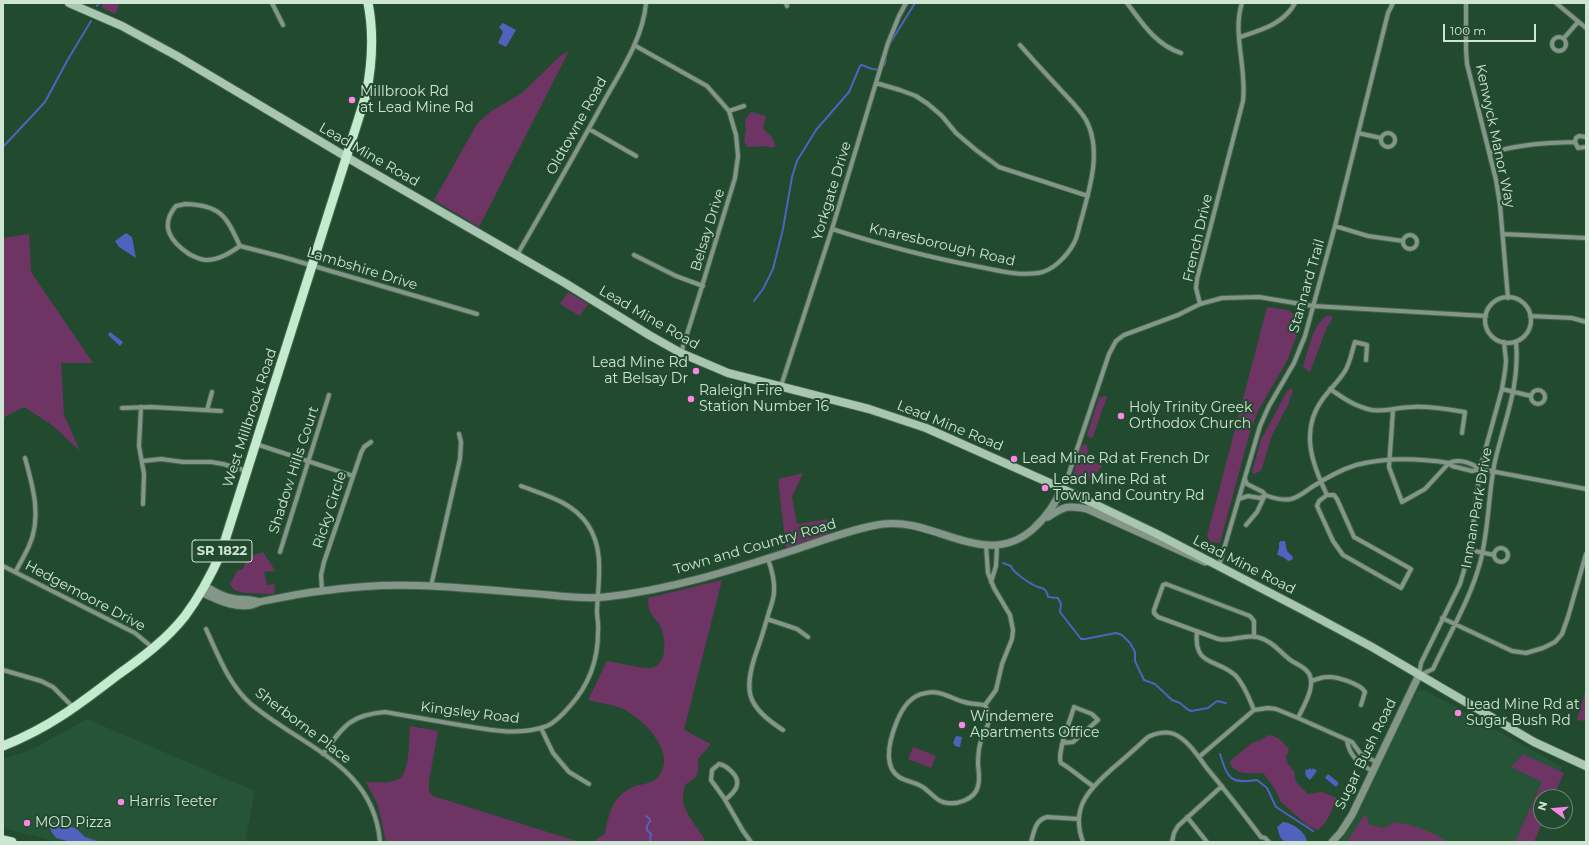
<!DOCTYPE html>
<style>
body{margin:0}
#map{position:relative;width:1589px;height:845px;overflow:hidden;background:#224a2f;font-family:Montserrat,sans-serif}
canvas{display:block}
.frame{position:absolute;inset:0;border:4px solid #cfe5d4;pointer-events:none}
.north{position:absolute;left:1533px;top:789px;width:40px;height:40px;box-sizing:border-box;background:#224a2f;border:1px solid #678871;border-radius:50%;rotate:286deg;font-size:11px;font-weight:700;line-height:16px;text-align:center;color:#cfe5d4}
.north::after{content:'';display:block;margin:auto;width:14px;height:18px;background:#f987e8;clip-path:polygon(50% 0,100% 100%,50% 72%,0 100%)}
.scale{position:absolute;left:1443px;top:24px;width:93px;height:18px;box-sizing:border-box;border:2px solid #cfe5d4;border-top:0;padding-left:5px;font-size:12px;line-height:14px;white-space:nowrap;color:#cfe5d4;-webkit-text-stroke:3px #224a2f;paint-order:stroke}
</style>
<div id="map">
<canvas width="1589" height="845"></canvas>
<div class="frame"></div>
<div class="north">N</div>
<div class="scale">100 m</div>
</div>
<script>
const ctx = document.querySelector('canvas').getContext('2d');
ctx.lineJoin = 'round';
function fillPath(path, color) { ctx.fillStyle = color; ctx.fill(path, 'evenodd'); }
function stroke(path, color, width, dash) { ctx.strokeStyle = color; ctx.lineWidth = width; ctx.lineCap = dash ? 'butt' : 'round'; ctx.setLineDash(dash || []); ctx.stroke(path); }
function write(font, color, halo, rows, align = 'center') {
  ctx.font = font + ' Montserrat,sans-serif'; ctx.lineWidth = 4; ctx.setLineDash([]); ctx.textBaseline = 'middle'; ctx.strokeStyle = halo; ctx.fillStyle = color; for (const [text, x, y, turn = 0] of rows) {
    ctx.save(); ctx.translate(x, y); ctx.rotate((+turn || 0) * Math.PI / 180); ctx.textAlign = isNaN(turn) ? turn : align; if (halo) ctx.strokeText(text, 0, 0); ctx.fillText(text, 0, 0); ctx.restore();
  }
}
fillPath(new Path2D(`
 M1425 690 1562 767 1550 797H1541L1533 842H1340L1356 818 1414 696 1418 691Z
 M87 719 255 791 245 842H57L3 828V758L28 751 40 745Z`), '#255536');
fillPath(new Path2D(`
 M103 3H120L115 14 102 8Z
 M569 51 479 227 434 200 477 124 490 112 522 93 560 56Z
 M751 112 766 116 763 129 771 136 776 146 772 148 767 146 747 147 744 141 746 130 745 121 746 118Z
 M29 234 31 272 93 363H61L64 415 80 451 52 425 24 407 6 416 3 421V238Z
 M568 292 588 304 580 316 560 304Z
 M1267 307 1288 310 1299 318 1298 332 1288 359 1258 411 1250 432 1220 543 1210 542 1207 536Z
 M1330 315 1333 318 1327 327 1310 372 1304 368 1303 366C1308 352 1314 318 1330 315Z
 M1291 388 1293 390 1288 405 1272 435 1261 471 1254 474 1252 472 1261 440 1287 391Z
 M1104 396 1107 397 1092 439 1087 435 1099 398Z
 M1083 445H1087L1089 460 1102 466C1097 475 1087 479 1078 484L1074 482 1073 477 1080 448Z
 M803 473 792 497 797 524 828 519 829 535 786 549 778 479Z
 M263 552C266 557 273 566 275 571L264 572 267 585 275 584 274 594 244 593 234 590 230 584 237 571 243 569 247 557Z
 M722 580 684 730 711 744 698 759C699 773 699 777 686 784 675 808 696 822 706 842H592L605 834C609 811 614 792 639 785 646 784 654 782 658 777 679 753 642 717 621 708 611 704 599 703 588 700L607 661C615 662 643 669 650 668 668 665 666 640 661 628 660 624 657 622 654 618 649 612 648 606 648 598Z
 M1586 688V721L1577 720Z
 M410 726 438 731 429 781V791L433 796 573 840 586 842H386L378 805 366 782C376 782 392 784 400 778 410 771 409 737 410 726Z
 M1268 735C1278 736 1283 742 1289 749L1286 757 1288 764 1294 771 1296 782 1308 794 1322 792 1337 798C1332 809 1328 823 1318 830L1308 826 1281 802 1273 786 1263 773C1249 773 1236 776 1229 762L1253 742 1259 741Z
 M913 747 936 756 931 768 908 759Z
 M1523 754 1564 773 1553 797H1541V821H1543L1534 842H1515L1542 782 1511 767Z
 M1364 815 1367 817 1369 824 1382 828 1390 826 1391 823C1401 820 1439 834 1447 842H1347Z`), '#6d3464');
fillPath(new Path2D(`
 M503 23 516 30 506 47 498 43 503 32 499 27Z
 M126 233 132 237 136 258 119 247 115 241Z
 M110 332 123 342 120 346 108 335Z
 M1281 541H1285L1287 551 1293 557 1292 560 1288 561 1283 557 1277 555 1279 548V543Z
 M956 736 962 737 960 747 955 746 953 743Z
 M1310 768 1312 770 1313 768 1317 771 1310 780C1306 777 1304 774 1306 769L1308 770Z
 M1328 774 1339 783 1336 787 1325 778Z
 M48 821 76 828 85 837 100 842H71L56 838 51 831Z
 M1283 822C1293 823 1306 832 1307 842H1285L1280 837 1277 827Z`), '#5161be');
stroke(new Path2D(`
 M97 6 99 3
 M889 45 915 3
 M3 147 45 102 67 61 91 21
 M754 301 763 289 773 269 783 229 792 177 797 161 816 130 849 92 860 66 862 65C871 69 879 73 885 64L886 55
 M1003 563 1011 566C1012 572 1032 585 1038 587 1041 588 1044 588 1046 591 1047 593 1048 595 1048 597L1058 598 1061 604 1060 612 1081 639H1085L1116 633 1122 635 1130 643 1135 652V661L1144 680 1155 684 1172 700 1180 703 1187 709 1191 711 1208 708 1217 701 1226 703
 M1220 754C1228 779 1230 784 1257 780L1267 788 1276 807 1313 831
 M646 816 649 818 650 821 647 826V830L651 834 650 842`), '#5161be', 2);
const minor = new Path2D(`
 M272 3 283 25
 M786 3 787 6
 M1127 3C1142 23 1156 45 1181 53
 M1466 3V50L1467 64 1496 180 1500 205 1508 298
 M1556 3 1586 28
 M1552 44a7 7 0 1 1 14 0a7 7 0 1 1-14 0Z
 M1240 37C1261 30 1284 24 1295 3
 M1564 38 1578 22
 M634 45 707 86 729 111 736 135 738 156 735 178 699 296 681 353
 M876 83 900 90 916 96 928 104 942 116 956 133 976 150 999 167 1088 196
 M729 111 744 106
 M589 129 636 156
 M1381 140a7 7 0 1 1 14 0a7 7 0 1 1-14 0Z
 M1358 133 1381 138
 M1575 142 1576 138 1579 136 1586 137
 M1575 142 1578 148 1586 147
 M1490 153C1521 144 1543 143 1575 142
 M185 204C221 205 226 216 240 246 230 253 219 260 206 260 200 260 195 257 189 254 171 242 159 226 176 206Z
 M1335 226 1368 236 1403 241
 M832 229C879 244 927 257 975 266 996 270 1017 276 1038 273 1053 271 1067 256 1074 243 1078 236 1079 226 1082 217 1090 187 1102 150 1086 120 1079 108 1068 98 1059 88 1046 74 1033 60 1020 45
 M1503 234 1586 238
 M1403 242a7 7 0 1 1 14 0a7 7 0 1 1-14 0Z
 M240 246 283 257 477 314
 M517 255C546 205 575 154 603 103 620 72 643 39 646 3
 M634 255 676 276 703 286
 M1485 320a23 23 0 1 1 46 0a23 23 0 1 1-46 0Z
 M1200 304 1196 288 1197 279 1243 101C1247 69 1232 32 1242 3
 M1530 316 1572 318 1586 322
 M781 386 832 229 888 43 899 16 906 3
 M1330 389C1343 398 1356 407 1372 410 1386 412 1398 407 1412 407 1430 406 1447 409 1465 412L1462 433
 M1502 389 1531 396
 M1531 397a7 7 0 1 1 14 0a7 7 0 1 1-14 0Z
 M141 407 139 446 144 474 143 504
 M122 408 151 407 221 411
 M207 410 212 392
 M1393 410 1389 467 1402 502 1425 489 1449 463
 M256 444 353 476
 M143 461 161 459 183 462H211L223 464 247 471
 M1449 463C1458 458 1472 463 1480 469L1586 489
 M1245 479 1247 484 1263 492 1265 495C1273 498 1282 501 1291 499 1299 497 1306 491 1312 487 1326 478 1340 470 1356 465 1387 457 1417 458 1449 463L1452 466 1472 471 1480 469
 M1061 488 1067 479 1109 354 1116 341 1124 335 1178 315 1200 304 1222 298 1259 297 1313 306 1486 316
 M1327 495 1319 501 1317 506 1333 541 1343 555 1401 588 1411 569 1354 537 1337 499 1334 495H1327C1312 464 1300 431 1322 400 1329 390 1339 381 1345 371 1350 363 1352 351 1355 342L1367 345 1366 360
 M1239 499 1248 496 1260 498 1264 496
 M1246 525 1257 512 1265 495
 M1494 555a7 7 0 1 1 14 0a7 7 0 1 1-14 0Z
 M1470 550 1494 555
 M280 552 329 395
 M768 559C772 570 775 580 774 592 774 598 771 606 769 612 765 626 761 640 756 653 743 692 747 707 783 730
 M3 566 135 633 153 648
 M1219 566 1260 426 1269 406 1294 363 1305 336 1335 226 1388 13 1393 3
 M16 571C20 563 25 555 29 546 42 517 33 487 25 458
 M991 582 996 566 997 545
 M431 586 460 459 461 442 459 434
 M322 591 321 575 324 562 361 453 364 447 371 442
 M1442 618 1512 651 1526 653 1543 648 1555 642 1562 634 1568 617 1586 554
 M767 619 797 629 808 637
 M206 629C218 655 229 685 251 704 302 747 374 765 380 842
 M1197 631C1193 668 1218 658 1236 676 1245 686 1249 698 1254 710
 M1254 637V621L1250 616 1166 584 1163 585 1154 610V613L1158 617 1218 639C1231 642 1244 634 1257 637 1271 640 1278 650 1288 658 1293 663 1301 665 1306 670 1319 682 1304 705 1298 718
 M3 670 41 681 53 687 74 708
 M1419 675 1421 663 1460 584 1470 550 1480 469 1502 389 1505 371 1506 361 1504 342
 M1420 675 1433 669C1449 634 1470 600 1480 563 1489 530 1488 494 1495 461 1505 419 1520 385 1516 342
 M1312 681C1317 679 1322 677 1327 677 1336 676 1361 684 1365 692L1361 705
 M985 705C993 721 987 726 981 741 978 749 978 757 978 765 979 773 980 779 978 786 975 800 955 806 943 802 935 800 929 790 921 786 914 782 905 781 899 777 881 765 891 736 897 721 903 707 911 695 926 693 941 690 950 698 964 702 971 704 978 704 985 705L996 690 1002 664 1012 639 1013 630 1010 615 994 588 988 573 986 545
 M541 728 553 753 569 772 589 784
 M1347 741C1350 757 1359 763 1372 771
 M1063 743 1073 742 1098 720 1092 714 1074 707C1071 719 1056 753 1061 763 1073 770 1082 779 1093 786
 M323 754C343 727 349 715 385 712 408 716 431 720 454 724 485 729 517 737 547 726 556 722 564 713 570 706 589 685 598 661 598 632 599 625 597 618 597 611 598 581 605 551 588 525 573 502 545 495 521 486
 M1199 757 1254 710 1268 708 1276 709 1298 718 1352 742 1360 753 1376 762
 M725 800C735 792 743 783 732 772 728 768 725 765 719 764L712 770 711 780 724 798 743 831 751 842
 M1187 817 1207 842
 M1031 842C1034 832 1035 820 1047 817L1079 819
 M1083 842C1070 807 1089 790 1113 768 1125 758 1136 748 1148 737 1155 733 1166 731 1174 734 1187 739 1198 756 1206 767 1225 790 1243 813 1261 837L1265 838 1269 842
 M1172 842 1174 833 1178 826 1222 786`);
const tertiary = new Path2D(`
 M1048 517C1065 506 1067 505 1087 509L1205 562
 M205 586C215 592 225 598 236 599 244 600 251 599 259 602
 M201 592C217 600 242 612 259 602 280 598 301 593 322 591 356 586 397 584 432 586 471 588 511 592 550 595 568 597 587 599 605 597 670 590 732 570 794 550 822 541 854 528 883 524 934 517 986 571 1033 529 1046 517 1056 505 1061 488
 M1332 842 1341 832 1352 815 1419 675`);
const secondary = new Path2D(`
 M69 3 122 26 177 56 360 165 565 283 649 335 681 353 728 373 869 409 926 428 1061 488 1155 533 1305 611 1372 647 1534 742 1586 766`);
const primary = new Path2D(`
 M3 746C49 728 80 704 119 674 143 657 167 639 185 616 200 596 211 575 221 553L366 95C372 65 374 33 368 3
 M3 840 12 842`);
stroke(minor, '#41664d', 6);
stroke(tertiary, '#41664d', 9);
stroke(secondary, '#41664d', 10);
stroke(primary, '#41664d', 11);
stroke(minor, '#849688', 4);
stroke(tertiary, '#849688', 7);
stroke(secondary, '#a9c6b0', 8);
stroke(primary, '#c5ebcf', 9);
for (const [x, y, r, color] of [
 [352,100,4,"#f987e8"],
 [696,371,4,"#f987e8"],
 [691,399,4,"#f987e8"],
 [1121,416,4,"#f987e8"],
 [1014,459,4,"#f987e8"],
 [1045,488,4,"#f987e8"],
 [1458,713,4,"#f987e8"],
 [962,725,4,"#f987e8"],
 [121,802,4,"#f987e8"],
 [27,823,4,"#f987e8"]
]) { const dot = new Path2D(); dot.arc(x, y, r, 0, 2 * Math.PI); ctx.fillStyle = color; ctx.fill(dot); stroke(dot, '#224a2f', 1.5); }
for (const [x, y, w] of [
 [222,551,60]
]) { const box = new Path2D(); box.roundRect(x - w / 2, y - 11, w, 22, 3); ctx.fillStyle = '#224a2f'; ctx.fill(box); stroke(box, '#cfe5d4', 1); }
write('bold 13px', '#cfe5d4', null, [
 ["SR 1822",222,551]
]);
write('14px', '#cfe5d4', '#224a2f', [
 ["Millbrook Rd",360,92],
 ["at Lead Mine Rd",360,108],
 ["Lead Mine Rd",688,363,"right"],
 ["at Belsay Dr",688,379,"right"],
 ["Raleigh Fire",699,391],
 ["Station Number 16",699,407],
 ["Holy Trinity Greek",1129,408],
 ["Orthodox Church",1129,424],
 ["Lead Mine Rd at French Dr",1022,459],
 ["Lead Mine Rd at",1053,480],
 ["Town and Country Rd",1053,496],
 ["Lead Mine Rd at",1466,705],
 ["Sugar Bush Rd",1466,721],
 ["Windemere",970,717],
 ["Apartments Office",970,733],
 ["Harris Teeter",129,802],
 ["MOD Pizza",35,823]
], 'left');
write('14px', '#cfe5d4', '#224a2f', [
 ["Oldtowne Road",577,126,-61],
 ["Kenwyck Manor Way",1495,136,78],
 ["Lead Mine Road",369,155,30],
 ["Yorkgate Drive",832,191,-73],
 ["Belsay Drive",708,230,-73],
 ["French Drive",1198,238,-77],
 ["Knaresborough Road",942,245,13],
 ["Lambshire Drive",362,269,17],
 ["Stannard Trail",1307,286,-74],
 ["Lead Mine Road",649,318,30],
 ["West Millbrook Road",250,418,-72],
 ["Lead Mine Road",950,426,22],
 ["Shadow Hills Court",294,470,-72],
 ["Inman Park Drive",1477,508,-80],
 ["Ricky Circle",330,510,-72],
 ["Town and Country Road",755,547,-16],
 ["Lead Mine Road",1244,565,27],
 ["Hedgemoore Drive",85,596,28],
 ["Kingsley Road",470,713,7],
 ["Sherborne Place",303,726,37],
 ["Sugar Bush Road",1366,754,-64]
]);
</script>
